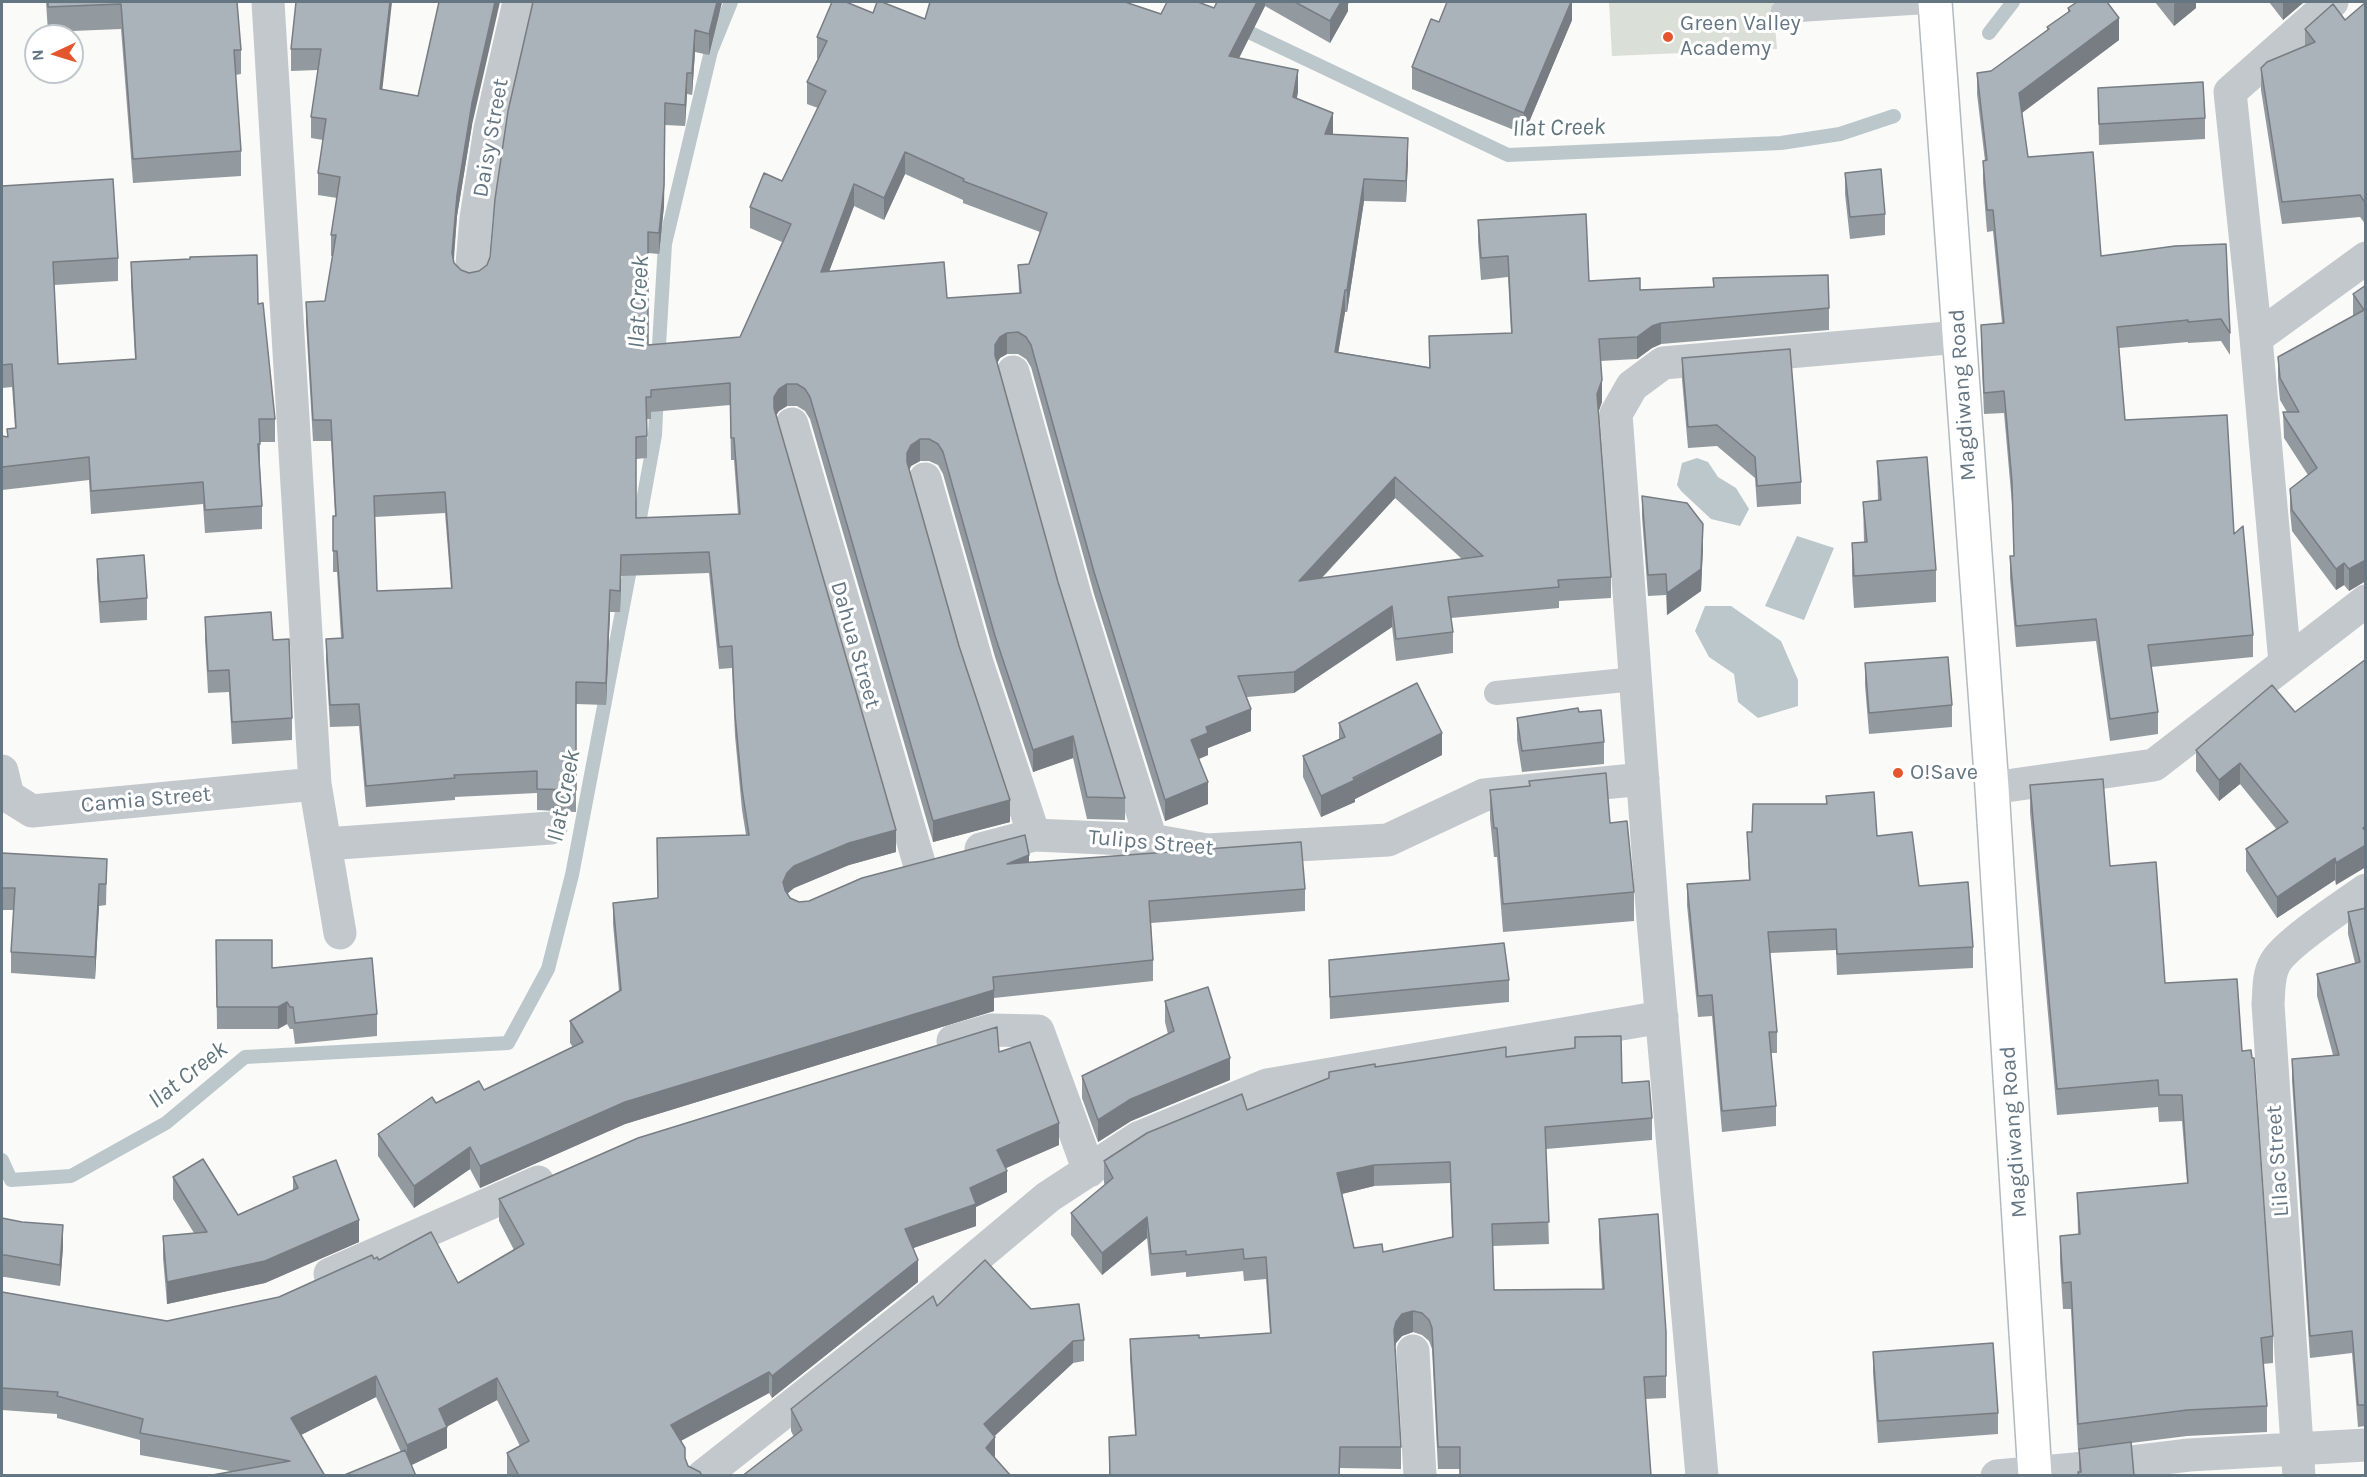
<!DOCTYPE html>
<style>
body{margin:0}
#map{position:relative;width:2367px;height:1477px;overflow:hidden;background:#fafaf8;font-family:Karla,sans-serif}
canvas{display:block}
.frame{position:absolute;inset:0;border:3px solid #657683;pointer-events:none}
.north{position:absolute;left:24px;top:24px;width:60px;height:60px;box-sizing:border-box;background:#fff;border:2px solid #c1c8cd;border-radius:50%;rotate:266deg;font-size:16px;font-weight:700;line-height:24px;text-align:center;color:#657683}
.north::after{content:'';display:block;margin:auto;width:21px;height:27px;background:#e4572e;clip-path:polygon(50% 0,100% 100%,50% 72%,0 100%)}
</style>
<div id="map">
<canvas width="2367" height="1477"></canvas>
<div class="frame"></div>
<div class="north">N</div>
</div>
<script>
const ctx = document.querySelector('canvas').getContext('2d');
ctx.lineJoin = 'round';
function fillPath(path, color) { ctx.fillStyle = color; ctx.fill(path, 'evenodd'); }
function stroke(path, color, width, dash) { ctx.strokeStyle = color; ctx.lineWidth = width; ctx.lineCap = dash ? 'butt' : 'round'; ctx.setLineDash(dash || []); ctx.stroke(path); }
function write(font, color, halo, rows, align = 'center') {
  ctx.font = font + ' Karla,sans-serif'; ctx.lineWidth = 6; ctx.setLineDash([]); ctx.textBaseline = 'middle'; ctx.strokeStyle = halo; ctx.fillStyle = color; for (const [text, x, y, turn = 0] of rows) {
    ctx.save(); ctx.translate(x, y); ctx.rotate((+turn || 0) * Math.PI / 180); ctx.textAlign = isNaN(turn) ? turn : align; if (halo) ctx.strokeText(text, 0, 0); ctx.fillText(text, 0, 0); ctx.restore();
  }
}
fillPath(new Path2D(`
 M1609 2H1773L1777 49 1612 56Z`), '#dadfd7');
fillPath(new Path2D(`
 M1697 458 1708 462 1718 477 1736 488 1749 509 1740 526 1711 519 1681 491 1677 485 1682 463Z
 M1797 536 1834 548 1804 620 1765 606Z
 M1705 606H1731L1781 641 1798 680V706L1758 718 1738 702 1734 674 1709 657 1695 631Z`), '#bbc7cb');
stroke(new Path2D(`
 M1236 26 1508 155 1781 143 1840 134 1894 116
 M1989 33 2013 2
 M658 362 665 244 711 51 731 2
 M637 534 655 435 657 393
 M2 1160 11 1180 71 1176 166 1123 245 1057 508 1043 548 969 572 875 632 559`), '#bbc7cb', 14);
const secondary = new Path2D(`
 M1935 2 1992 788 2035 1476`);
stroke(secondary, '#b3babf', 36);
stroke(new Path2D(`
 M1783 11 1927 2
 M1496 693 1635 679`), '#c3c8cc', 24);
stroke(new Path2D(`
 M268 2 315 784 340 933
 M471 276 476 218 490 129 519 2
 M2256 338 2366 258
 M1013 372 1076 599 1151 840
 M792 424 920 866
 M925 479 977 663 1034 835
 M2285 663 2256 338 2230 92 2332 2
 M2 771 8 796 32 811 315 784
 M325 844 551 828
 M981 849 1034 835 1151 840 1207 850 1388 840 1484 795 1643 779
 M953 1041 991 1030 1038 1031 1089 1171
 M330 1274 538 1182
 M1413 1351 1420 1476
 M703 1476 912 1311 1048 1197 1138 1138 1267 1085 1662 1017
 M1702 1476 1653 920 1616 414 1632 386 1663 363 1959 337
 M1997 1476 2075 1469 2189 1455 2366 1445
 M2299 1476 2268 1004C2269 991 2268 975 2275 963 2286 943 2345 905 2366 890`), '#c3c8cc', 33);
stroke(new Path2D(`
 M1992 788 2154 765 2366 601`), '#c3c8cc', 33);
stroke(secondary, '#fff', 33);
fillPath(new Path2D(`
 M46 2H237L241 50V74L235 75 241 151V176L133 183 121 29 48 32Z
 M296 2 383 90 472 125 457 216 454 260V263L461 270 469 273 479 271 487 265 490 257 533 2H722L709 55 695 52 692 95 687 94 685 126 665 125 664 206 659 254 648 253V345L740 337 782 242 750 228V207L782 181 818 108 807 104V82L818 59 817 58V37L873 13 925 19 1161 14 1214 8 1217 2H1349L1348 4V11L1330 43 1265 6 1239 58 1298 91 1297 98 1333 134 1408 160 1406 202 1364 201 1347 312H1345L1338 352 1429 367V336L1511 333 1508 277 1481 280 1478 241V220L1589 281 1640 290 1713 287V278L1829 308V330L1661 344 1652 348 1637 359 1600 361 1602 402 1599 411 1611 577V598L1559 601V608L1451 618 1453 632V653L1396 661 1392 627 1294 693 1247 697 1251 731 1208 748V755L1199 759 1208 804 1165 821 1094 594 1031 367 1026 359 1018 354H1007L1000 358 997 363 1058 582 1125 798V820L1087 819 1073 758 1033 772 995 657 943 474 938 465 929 461H920L911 466 909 470 1010 822 933 842 810 419 805 411 797 406H787L779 411 776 415 896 852 849 865 794 888 787 894 790 898 799 902 809 901 1029 863 1305 889V911L1151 923 1153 960V981L994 998V1011L625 1124 480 1188 470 1169 414 1208 378 1156V1134L436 1103 484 1090 573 1047 570 1043V1021L619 991 613 924V903L658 898 657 838 746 835 742 810 735 736 732 668 719 669 709 573 621 576 620 612H610L606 705 576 704V812L537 810V793L455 797V800L366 807 359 726 330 727 326 660V639L341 638 337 572H333V516H335L331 441H313L306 323V302L325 301 333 256H331V235L337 198 318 195V173L323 140 311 138V117L318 70 291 71V49ZM905 174 963 200V203L1040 232 1029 264 1018 265 1019 293 947 298 829 271 854 206 884 220ZM730 405 731 460H734L738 514 636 518V459L647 458V419H651V412ZM1395 498 1462 559 1322 578ZM445 513 451 588 377 591 375 517Z
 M1572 2V20L1524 134 1412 89V67L1439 22Z
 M2155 2H2196V8L2174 26Z
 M2269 2H2304L2283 20Z
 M2366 2V225L2360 217 2282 224 2261 90V68L2305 46V29L2345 20Z
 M2068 8 2119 40 2022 113 2028 157 2101 256 2175 246 2230 333V355L2221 341 2188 343V342L2119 348 2125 420 2234 534 2253 635V657L2151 667 2158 712V734L2110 741 2096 641 2016 647 2010 578V556H2014L2012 504 2004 413 1984 414 1981 346V325L2002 323 1993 231 1987 232 1983 182V161H1985L1977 94V73L1991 71 2047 30V27L2068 12Z
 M2098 88 2205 118V139L2099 145Z
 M1845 173 1885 214V235L1850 239 1845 194Z
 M2 186 118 258V281L54 285 58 364 135 359 131 285V262L258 304 275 419V442H260V467L262 506V529L205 533 203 504 91 514 89 480 2 490V436L7 437V429L15 428 12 387 2 388Z
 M2366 285V583L2364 582 2349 591 2344 585 2336 590 2292 531 2290 511V489L2308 475 2284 438 2283 412H2287L2280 400 2278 379V357L2353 316V294Z
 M1682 358 1801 482V504L1757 507 1755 478 1717 446 1688 448 1682 380Z
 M1877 461 1936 570V602L1854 608 1852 575V543L1864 542 1863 502 1878 500Z
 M1642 496 1703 546 1701 591 1667 615 1666 595 1648 596 1642 517Z
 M97 559 147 598V620L100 623 97 580Z
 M205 617 273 640 292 718V740L232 744 229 692 208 693 205 639Z
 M2366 659 2336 885 2335 880 2277 918 2246 871V849L2277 830 2240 784 2219 801 2196 771V750L2295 712Z
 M1865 663 1952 705V727L1869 734 1865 685Z
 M1579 712 1604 742V764L1522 772 1517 740V718Z
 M1339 723 1442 755 1355 799V802L1321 817 1303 777V756L1339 739Z
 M1529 781 1610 823 1634 892V921L1503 932 1497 857H1494L1490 819V790L1529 786Z
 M2030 785 2110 866 2165 983 2242 1051 2273 1336V1363L2263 1364 2267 1406V1432L2187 1436 2131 1443 2079 1472V1450H2078L2071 1309H2063L2060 1262V1236L2078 1234 2077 1193 2187 1183 2182 1121 2159 1122 2158 1107 2057 1115 2030 812Z
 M1826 796 1877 836 1919 886 1973 947V968L1837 975 1836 950 1770 953 1777 1032V1053H1771L1776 1106V1126L1722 1132 1712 1016 1698 1017 1687 905V884L1749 880 1747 832H1752L1826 804Z
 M2 853 107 859 106 905 99 906 95 979 11 973V952L14 910H2Z
 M2366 908V1426L2358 1427 2352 1353 2310 1358 2292 1081V1059L2333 1055 2317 996V974L2355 963 2348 934V912Z
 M216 940 272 968 377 1014V1036L295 1044 293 1029H290L287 1024 278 1029H217Z
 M1329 960 1509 980V1002L1330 1019Z
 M1165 1001 1230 1080 1131 1121 1098 1142 1082 1098V1076L1168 1034 1165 1022Z
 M1575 1037 1622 1083 1652 1118V1140L1546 1149 1549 1244 1493 1246 1494 1290 1602 1289 1599 1240V1219L1666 1332V1398L1645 1399 1460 1469H1438L1432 1349 1429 1341 1422 1335 1413 1332 1402 1336 1396 1343 1395 1347 1401 1447V1469L1340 1468V1476H1109V1437L1135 1435 1130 1360V1339L1199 1338 1270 1333 1266 1279 1244 1281 1243 1271 1186 1277V1272L1151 1276 1147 1238 1102 1275 1071 1235V1213L1105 1185 1104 1183V1161L1247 1110 1375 1067 1506 1057 1575 1048ZM1450 1183 1452 1237 1383 1252 1354 1248 1342 1194 1374 1186Z
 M999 1052 1059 1145 1006 1168 1007 1192 976 1207V1226L913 1248 918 1282 772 1398 769 1393 681 1441 685 1460 688 1466 702 1476H507V1453L520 1446 497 1400 447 1426V1448L412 1465 401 1452 376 1397 301 1435 325 1476 230 1471 140 1455V1440L57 1418V1414L2 1410V1292L167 1321 279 1297 374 1259 458 1283 514 1250 499 1221V1199Z
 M173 1177 238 1215 293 1190V1177L359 1242 265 1283 167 1304 163 1258V1236L194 1233 173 1199Z
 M2 1218 63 1247 60 1286 5 1277H2Z
 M937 1306 1031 1309 1084 1340V1361L1073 1363 994 1436 995 1458 794 1437 791 1431V1409Z
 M1873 1352 1998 1413V1434L1878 1443 1873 1373Z`), '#929a9f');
fillPath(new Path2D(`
 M390 2H392L380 111V89Z
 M495 2H500L472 125 457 216 452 275V253L457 195 472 103Z
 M717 2H722L709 55V34Z
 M1257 2H1265V6L1229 78V56Z
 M1341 2H1349L1348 4V11L1330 43V21Z
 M1571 2H1572V20L1524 134V113Z
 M2177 2H2196V8L2174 26V4Z
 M2283 2H2304L2283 20Z
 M2119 18V40L2019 115V93Z
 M695 30V52L692 95V73Z
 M1298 70V91L1293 118V97Z
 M687 73V94L685 126V105Z
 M665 103 664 206 659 254V233Z
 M1333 113V134H1325Z
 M1408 138V160L1406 202V181Z
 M905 152V174L884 220V198Z
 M1364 179V201L1347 312V290Z
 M854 184V206L821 293V272Z
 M1345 290V312L1335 373V352Z
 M1661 323V344L1652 348 1637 359V337L1652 326Z
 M1007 333V354L1000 358 995 367V345L1000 337Z
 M1602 380V402L1597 415V394Z
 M787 384V406L779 411 774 419V397L779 389Z
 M920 439V461L911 466 907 475V453L911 445Z
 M1395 477V498L1299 602V581Z
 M1703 524V546L1701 591 1667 615V593Z
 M621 555V576L620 612V591Z
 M2364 561V582L2349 591V569Z
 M2344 563V585L2336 590V569Z
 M610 590V612L606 705V683Z
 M1392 606V627L1294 693V672Z
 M1251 709V731L1208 748V755L1191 762V740L1206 727Z
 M1442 733V755L1355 799V802L1321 817V796Z
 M1073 736V758L1033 772V750Z
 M2240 763V784L2219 801V780Z
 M1208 782V804L1165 821V800Z
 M1010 800V822L933 842V821Z
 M2366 826V867L2336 885V863L2363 828Z
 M896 830V852L849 865 794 888 787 894 783 903V882L787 873 794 866 849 843Z
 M1029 855V877L1007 864Z
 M2335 858V880L2277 918V897Z
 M99 884V906L95 979V957Z
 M994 990V1011L625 1124 480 1188V1166L625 1102Z
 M287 1002V1024L278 1029V1007Z
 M1230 1058V1080L1131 1121 1098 1142V1120L1131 1099Z
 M1059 1123V1145L997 1172V1150Z
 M470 1147V1169L414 1208V1186Z
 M1374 1165V1186L1337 1195V1173Z
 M1007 1171V1192L976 1207V1226L905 1251V1229L970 1188Z
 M1147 1217V1238L1102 1275V1253Z
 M359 1220V1242L265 1283 167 1304V1282Z
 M63 1225V1247L60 1286V1265Z
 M918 1260V1282L772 1398V1376Z
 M1413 1311V1332L1402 1336 1396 1343 1394 1351V1330L1396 1322 1402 1314Z
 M1073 1341V1363L984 1446V1424Z
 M769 1372V1393L671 1446V1425Z
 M376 1376V1397L291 1440V1418Z
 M497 1378V1400L439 1431V1409Z
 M447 1427V1448L407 1467V1445Z
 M995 1437V1459L986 1448Z`), '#777d82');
const building = new Path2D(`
 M48 2H237L241 50H234L241 151 133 159 121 4 48 7Z
 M296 2H390L380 89 418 96 439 2H495L472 103 457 195 452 253 454 263 461 270 469 273 479 271 487 265 490 257 495 199 508 111 533 2H717L709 34 695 30 692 73H687L685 105 665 103 664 185 659 233 648 232V345L740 337 791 224 750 207 764 173 782 181 826 91 807 82 827 41 817 37 832 2H846L873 13 877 2H882L925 19 930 2H1125L1161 14 1167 2H1198L1214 8 1217 2H1257L1229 56 1298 70 1293 97 1333 113 1325 134 1408 138 1406 181 1364 179 1347 290H1345L1335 352 1430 368 1429 336 1512 333 1508 256 1481 258 1478 220 1586 214 1589 281 1640 278V290L1714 287 1713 278 1828 275 1829 308 1661 323 1652 326 1637 337 1599 339 1602 380 1597 394 1611 577 1558 580 1559 587 1448 597 1453 632 1396 639 1392 606 1294 672 1238 676 1251 709 1206 727 1208 733 1191 740 1208 782 1165 800 1094 572 1031 345 1026 337 1018 332 1007 333 1000 337 995 345V355L1058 582 1125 798 1087 797 1073 736 1033 750 995 636 943 452 938 444 929 439H920L911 445 907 453V462L959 646 1010 800 933 821 810 397 805 389 797 384H787L779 389 774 397V408L896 830 849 843 794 866 787 873 783 882 785 890 790 898 799 902 809 901 862 878 1025 835 1029 855 1007 864 1301 842 1305 889 1149 901 1153 960 993 977 994 990 625 1102 480 1166 470 1147 414 1186 378 1134 432 1097 436 1103 479 1081 484 1090 583 1042 570 1021 621 990 613 903 658 898 657 838 749 835 742 789 735 715 732 646 719 647 709 552 621 555 620 591 610 590 606 683 576 682V790L537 789V771L454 775 455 778 366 786 359 704 330 705 326 639 343 638 337 551H333V516H336L331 420H313L306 302 325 301 336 235H331L340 177 318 173 326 119 311 117 321 49H291ZM905 152 964 179 963 181 1047 213 1029 264 1018 265 1021 293 947 298 944 262 821 272 854 184 884 198ZM730 383 731 438H734L740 514 636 518V437L647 436 646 397H651V390ZM1395 477 1483 556 1299 581ZM445 492 452 588 377 591 374 496Z
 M1295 2H1341L1330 21Z
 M1447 2H1571L1524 113 1412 67 1431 19 1439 22Z
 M2077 2H2107L2119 18 2019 93 2028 157 2093 152 2101 256 2175 246 2226 244 2230 333 2221 319 2188 322V320L2117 327 2125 420 2227 415 2234 534 2243 526 2253 635 2148 645 2158 712 2110 719 2096 619 2016 626 2010 556H2014L2012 482 2004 391 1984 393 1981 325 2004 323 1993 210H1987L1983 161 1987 160 1977 73 1991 71 2049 29 2047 27 2070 11 2068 8Z
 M2366 2V204L2360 195 2282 202 2261 68 2267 62 2315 42 2305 29 2333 4 2345 20Z
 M2203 82 2205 118 2099 124 2098 88Z
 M1881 169 1885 214 1850 217 1845 173Z
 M113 179 118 258 53 262 58 364 136 359 131 262 190 259V257L257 255 258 304 263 303 275 419H259L260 444H258L262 506 205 510 203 482 91 491 89 457 2 467V436L8 437 7 429 16 428 12 364 2 365V186Z
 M2366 285V561H2364L2349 569 2344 563 2336 569 2292 510 2290 489 2317 468 2284 416 2283 412H2299L2280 378 2278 357 2364 310 2353 294Z
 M1790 349 1801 482 1757 486 1755 457 1717 425 1688 427 1682 358Z
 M1927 457 1936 570 1854 576 1852 543 1867 542 1863 502 1881 500 1877 461Z
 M1642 496 1687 503 1703 524 1701 569 1667 593 1666 574 1648 575Z
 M144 555 147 598 100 602 97 559Z
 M271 612 273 640 289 639 292 718 232 722 229 670 208 671 205 617Z
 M1948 657 1952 705 1869 713 1865 663Z
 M2366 659V826L2363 828 2366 832V845L2336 863 2335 858 2277 897 2246 849 2288 822 2240 763 2219 780 2196 750 2272 685 2295 712Z
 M1417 683 1442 733 1353 778 1355 780 1321 796 1303 756 1345 737 1339 723Z
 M1578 708 1579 712 1601 710 1604 742 1522 751 1517 718Z
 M1606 773 1610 823 1627 821 1634 892 1503 904 1497 828H1494L1490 790 1530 786 1529 781Z
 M2103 779 2110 866 2156 862 2165 983 2237 979 2242 1051 2251 1050 2252 1058H2254L2273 1336 2261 1338 2267 1406 2187 1410 2078 1424 2071 1282 2063 1283 2060 1236 2080 1234 2077 1193 2188 1183 2182 1095H2159L2158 1080 2057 1089 2030 785Z
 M1874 792 1877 836 1912 832 1919 886 1968 882 1973 947 1837 954 1836 929 1768 932 1777 1032H1769L1776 1106 1722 1111 1712 995 1698 996 1687 884 1750 880 1747 832H1752L1753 804H1827L1826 796Z
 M2 853 107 859 106 884H99L95 957 11 952 15 888H2Z
 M2366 908V1405H2358L2352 1331 2310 1336 2292 1059 2339 1055 2317 974 2360 962 2348 912Z
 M216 940H272V968L372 958 377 1014 295 1023 293 1007H290L287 1002 278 1007H217Z
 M1504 943 1509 980 1330 997 1329 960Z
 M1208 987 1230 1058 1131 1099 1098 1120 1082 1076 1174 1031 1165 1001Z
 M997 1027 999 1052 1030 1042 1059 1123 997 1150 1007 1171 970 1188 976 1204 905 1229 918 1260 772 1376 769 1372 671 1425 685 1448V1458L688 1466 700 1472 702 1476H519L507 1453 529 1441 497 1378 439 1409 447 1427 407 1445 376 1376 291 1418 325 1476H207L290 1461 140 1433 143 1419 57 1396 58 1392 2 1388V1292L167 1321 279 1297 372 1255 374 1259 377 1257 379 1260 431 1232 458 1283 524 1244 499 1199 638 1138Z
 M1621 1036 1622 1083 1649 1081 1652 1118 1545 1127 1549 1222 1492 1224 1494 1290 1604 1289 1599 1219 1658 1214 1666 1332V1376L1644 1377 1651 1476H1460V1447H1438L1432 1328 1429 1320 1422 1313 1413 1311 1402 1314 1396 1322 1394 1330 1401 1447H1340L1339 1476H1110L1109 1437 1136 1435 1130 1339 1199 1335V1338L1271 1333 1266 1257 1244 1259 1243 1249 1186 1255V1251L1151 1254 1147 1217 1102 1253 1071 1213 1113 1178 1104 1161 1147 1133 1242 1094 1247 1110 1329 1078V1072L1375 1064V1067L1506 1047V1057L1575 1048V1037ZM1450 1162 1453 1237 1383 1252 1382 1244 1354 1248 1337 1173 1374 1165Z
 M203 1159 238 1215 298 1188 293 1177 336 1160 359 1220 265 1261 167 1282 163 1236 207 1232 173 1177Z
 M2 1218 22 1222 63 1225 60 1265 5 1255H2Z
 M985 1260 1031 1309 1079 1304 1084 1340 1073 1341 984 1424 995 1437 986 1448 1011 1476H742L802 1430 791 1409 933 1296 937 1306Z
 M1993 1343 1998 1413 1878 1421 1873 1352Z
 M2131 1442 2134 1476H2079L2078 1472H2081L2079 1449Z
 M405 1450 416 1476H342Z`);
fillPath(building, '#aab3b9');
stroke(building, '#777d82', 1.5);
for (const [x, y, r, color] of [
 [1668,37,6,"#e4572e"],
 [1898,773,6,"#e4572e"]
]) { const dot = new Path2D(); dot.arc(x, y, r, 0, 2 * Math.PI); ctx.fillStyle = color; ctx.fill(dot); stroke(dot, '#fff', 2); }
write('22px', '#657683', '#fff', [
 ["Green Valley",1680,24],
 ["Academy",1680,49],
 ["O!Save",1910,773]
], 'left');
write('22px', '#657683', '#fff', [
 ["Daisy Street",491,138,-80],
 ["Magdiwang Road",1963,395,-94],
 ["Dahua Street",855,645,74],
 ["Camia Street",146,800,-5],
 ["Tulips Street",1151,843,5],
 ["Magdiwang Road",2014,1132,-94],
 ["Lilac Street",2278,1161,-94]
]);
write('italic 24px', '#60757c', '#fff', [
 ["Ilat Creek",1559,128,-1],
 ["Ilat Creek",639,302,-87],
 ["Ilat Creek",564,796,-79],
 ["Ilat Creek",188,1075,-38]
]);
</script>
